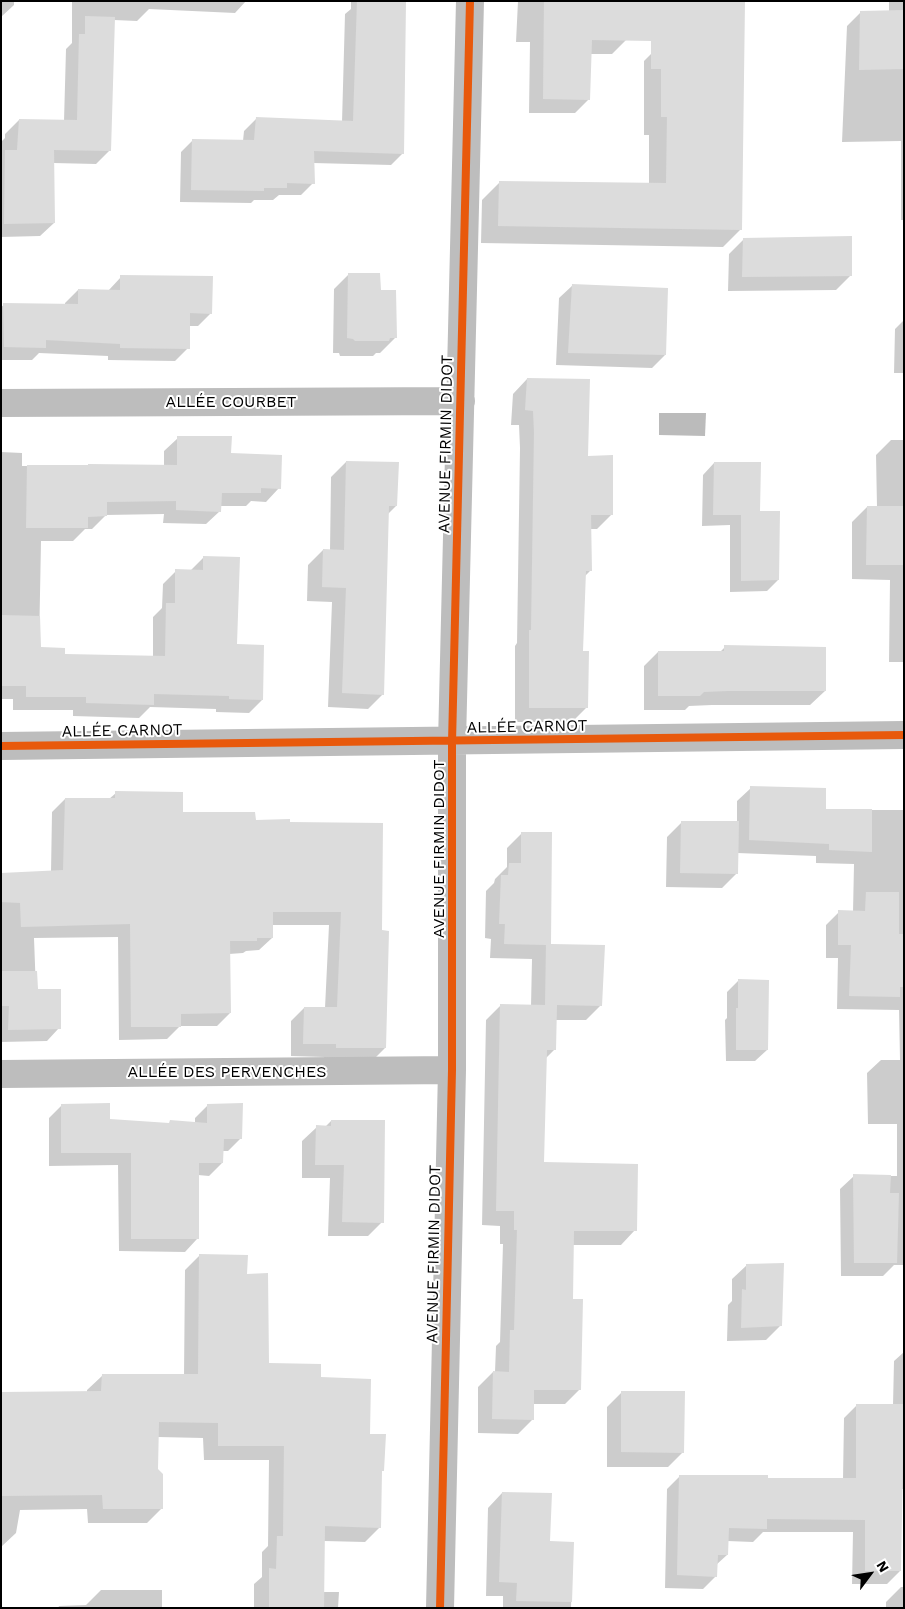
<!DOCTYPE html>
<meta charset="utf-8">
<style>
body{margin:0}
#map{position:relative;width:905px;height:1609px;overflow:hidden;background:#fff;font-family:"Work Sans",sans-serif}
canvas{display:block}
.frame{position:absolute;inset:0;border:2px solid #000;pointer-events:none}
.north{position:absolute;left:845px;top:1549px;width:50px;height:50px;-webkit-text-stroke:4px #fff;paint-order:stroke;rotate:59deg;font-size:14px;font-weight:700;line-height:20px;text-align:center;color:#000}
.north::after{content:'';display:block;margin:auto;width:18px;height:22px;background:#000;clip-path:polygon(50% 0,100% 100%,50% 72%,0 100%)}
</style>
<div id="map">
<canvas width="905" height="1609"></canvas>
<div class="frame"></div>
<div class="north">N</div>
</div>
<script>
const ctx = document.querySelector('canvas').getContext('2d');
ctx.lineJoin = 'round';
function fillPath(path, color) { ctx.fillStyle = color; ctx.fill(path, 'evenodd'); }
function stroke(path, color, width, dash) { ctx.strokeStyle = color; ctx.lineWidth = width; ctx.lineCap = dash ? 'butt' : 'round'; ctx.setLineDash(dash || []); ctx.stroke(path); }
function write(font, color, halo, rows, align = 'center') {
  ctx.font = font + ' "Work Sans",sans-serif'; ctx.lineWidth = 4; ctx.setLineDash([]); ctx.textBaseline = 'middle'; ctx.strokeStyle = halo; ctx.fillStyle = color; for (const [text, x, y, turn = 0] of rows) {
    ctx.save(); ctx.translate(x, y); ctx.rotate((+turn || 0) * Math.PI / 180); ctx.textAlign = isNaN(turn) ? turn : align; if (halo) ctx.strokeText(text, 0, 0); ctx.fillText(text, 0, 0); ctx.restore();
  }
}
fillPath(new Path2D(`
 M659 413H706L705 436 659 435Z`), '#bbb');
fillPath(new Path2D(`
 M1 1H14V5L1 17Z
 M72 1H246L235 13 149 9 137 21 114 20 110 150 96 164 53 163 54 223 40 236 1 237V142L5 138V134L19 120 64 121 66 49 72 43Z
 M351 1H405L403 153 391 165 313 163V183L301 195H279L273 200H254L251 203 180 202 181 152 193 140 243 141 244 131 256 119 342 122 345 14 351 9Z
 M518 1H627L626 40 612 54H590L589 99 575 113H529L530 42H516Z
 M889 1H904V220H901V141L842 142 847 26 861 12 889 11Z
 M662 43 741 229 723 247 481 243 482 200 500 182 649 184V135H644V61Z
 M744 239 851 275 836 290 728 291 729 254Z
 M349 274 380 291 395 338 380 353H376L373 356H340L339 353H333L334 289Z
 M121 277 211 313 198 326H188V348L175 361 108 360V356L39 353 32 360H1V307L4 305H65V303L78 290 108 291Z
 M573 285 665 355 652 368 556 365 559 298Z
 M904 320V373H894L895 329Z
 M527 379 587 457 612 514 597 529H590V571L584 577 582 652 586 708 572 722H515V646L517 643 520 448 519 425H511L513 394Z
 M178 438 230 454 279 488 266 502 251 501 246 506H220V511L206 524 163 523 164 514 106 515 92 529H85L73 541H41L39 648 63 655 153 657V617L162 608 163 584 176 571H190L203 558 236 646 262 700 249 713 216 712V709L150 707 139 718 73 716V710H13V699H1V452L22 453V466H164V451Z
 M891 440H904V662H889L890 580 852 579V522L867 507H877L876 455Z
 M346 462 396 506 388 514 383 694 368 709 328 707 332 602 307 601 308 565 323 550H330L331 477Z
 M714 463 759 513 778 580 767 591 730 592V525L702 526 703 475Z
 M725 647 825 691 810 705H712L689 706 685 710H644V666L658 652H720Z
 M751 788 824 812 827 810H904V1265H894L883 1276H841L840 1189 854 1176H897V1124H868L867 1073 881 1060H900L899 1010 837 1009 838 958H826V925L839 912H853L854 864 816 863V856L737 853V873L722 888 666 887 667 837 682 822H737V801Z
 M116 793 182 813 254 821 289 823 381 932 385 1048 372 1061 324 1060V1057L291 1056V1021L304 1008H325L329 925H272V938L259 950 246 951 243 953 229 954 230 1013 217 1026H180L167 1039 119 1040 118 937 34 938 36 991 59 1028 47 1041 1 1042V874L51 872 52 812 65 799H109Z
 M522 833 550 946 601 1005 586 1020H555V1049L546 1058 543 1163 635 1230 621 1245H573L572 1300 580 1389 565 1404H533L532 1420 518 1434 478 1433V1387L493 1372H495L496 1346 500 1342 503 1244H500V1226L482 1225 486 1020 501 1005 531 1006 532 959 490 958 491 939 485 938 486 891 494 883 495 879 507 867V848Z
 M738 981 767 1050 755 1061H726L725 1020 727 1018V992Z
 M62 1105 109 1121 168 1124 195 1123V1118L208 1105 241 1138 228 1151H222V1163L209 1176 198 1175 197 1239 185 1252 119 1251 118 1165 49 1166V1118Z
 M331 1121 382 1222 368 1236H328L330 1178H302V1141L317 1127H325Z
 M200 1255 246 1275 267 1365 319 1379 369 1436 381 1472 380 1527 365 1542 324 1541 323 1592H339L338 1608H254V1584L262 1577V1552L268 1546 269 1460H204L203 1438 158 1437 156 1470 162 1508 147 1523H88L87 1509 20 1510 16 1533 1 1547V1393L87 1392V1390L102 1376 184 1375 185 1270Z
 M747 1265 780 1326 766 1340 727 1341 728 1305 732 1301V1279Z
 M904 1352V1489H901L900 1571 887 1584H852L853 1532H763L753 1542 727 1541V1555L716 1565V1576L703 1589 665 1588 667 1489 680 1476 766 1480 843 1479 844 1418 857 1405H893L894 1361Z
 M622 1392 683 1452 668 1467H607V1407Z
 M502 1493 549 1542 573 1543 571 1608H503V1596H486L488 1508Z
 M901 1587H904V1608H886V1602Z
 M101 1590H162V1608H58L59 1606 86 1605Z`), '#0003');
fillPath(new Path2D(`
 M357 1H406L404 154 314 151 315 184 287 183V188H264V191L191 190 192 139 254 140 256 117 353 121Z
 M544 1H745L742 230 498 226 499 181 666 183 667 117H661V69H651V41L592 40 590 100 543 99Z
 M904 10V69L859 70 860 11Z
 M85 16 115 17 111 151 54 150 55 223 4 224 5 150H17L19 119 77 120 79 34H85Z
 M852 236V276L742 277 743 238Z
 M348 273H380L381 290H396L397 338H390L389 341H355L353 339 347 338Z
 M120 275 213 276 212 314 190 313V349L120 348V344L46 340V348L4 347 3 303 78 304V289L120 290Z
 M572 284 668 288 666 355 568 353Z
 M527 378 590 379 588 456 613 455V515H591L592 571H586L583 651H589L588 708H529V630H531L534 432 533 411 525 410Z
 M177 436H232L231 453 282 455 281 489 261 488V493H222L221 512 176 510V501L107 502V516L88 517V528H26L27 465H88V464L177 465Z
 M346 461 399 462 397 506H389L384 695 342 693 346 588 322 587 323 549 344 550Z
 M714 462H761L760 511H780L779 580 741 581V515H713Z
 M867 506H904V565H866Z
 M203 556 240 557 237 644 264 645 263 700 229 699V696L154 694V705L86 703V697H26V686H1V615L40 616 41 647 65 648V654L165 656 166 603H175V569L203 570Z
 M724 645 826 647V691H727L704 692 700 696H658V651H724Z
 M750 786 826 788V810V809H872V852L829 850V844L749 840Z
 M115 791 183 792V812H255L256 820 290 819V822L383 823 382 930 389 931 386 1048H336V1044H303L304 1007H337L341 912H273V938H257V941H230L231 1013 181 1014V1027H131L130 924 21 927 20 903 1 902V873L63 870 65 798H115Z
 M681 821H739L738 874 680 873Z
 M521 832H552L551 944 605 945 602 1006 557 1005 556 1050H547L544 1162 638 1164 637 1231H574L573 1299H583L581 1390H534V1420L492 1419 493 1371 509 1372 510 1330H514L517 1230H514V1211H496L500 1004 545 1005 546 945 504 944 505 924H499L501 875H508L509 863H521Z
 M866 892H899V934H904V987H900V997L849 996 851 945H838V910L865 911Z
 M1 971H37L38 989H61V1029L8 1030 9 1006H1Z
 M738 979 769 980 768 1050H736V1008H738Z
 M110 1103V1119L169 1123 170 1120 207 1123V1104L243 1103 242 1139H224L223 1163H199V1239H131V1153H61V1104Z
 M331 1120H385L384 1223 342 1222 344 1165H315L316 1125 331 1126Z
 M853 1174 891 1175 890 1193H899L897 1263H854Z
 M199 1254 248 1255 247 1274 268 1273 269 1363 321 1364V1377L371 1379 370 1434H386L384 1471H382L381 1528 325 1526 324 1608H269V1568L276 1569 277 1536H283L284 1446H218V1423L159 1422 158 1469 163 1474V1509H103L102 1495 1 1496V1392L101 1391 102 1374H198Z
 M784 1263 782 1326 741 1328 742 1289 746 1290V1264Z
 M621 1391H685L684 1453 621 1452Z
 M856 1404H904L901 1571H865V1520L767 1519V1529L729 1528 728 1555H718L717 1577 677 1575 679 1475H768V1478H856Z
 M502 1492 552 1493 550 1541 574 1542 572 1602 516 1601 517 1583 499 1582Z`), '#dcdcdc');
stroke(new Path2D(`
 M1 403 461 401
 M1 746 904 735
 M1 1074 452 1070
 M440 1608 452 1070V742L470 1`), '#bdbdbd', 28);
stroke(new Path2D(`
 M1 746 904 735
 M440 1608 452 1070V742L470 1`), '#e8590c', 8);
write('16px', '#000', '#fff', [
 ["ALLÉE COURBET",231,402],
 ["AVENUE FIRMIN DIDOT",446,444,-89],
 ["ALLÉE CARNOT",527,727,-1],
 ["ALLÉE CARNOT",122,731,-1],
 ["AVENUE FIRMIN DIDOT",439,849,-90],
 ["ALLÉE DES PERVENCHES",227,1072],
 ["AVENUE FIRMIN DIDOT",434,1254,-89]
]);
</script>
